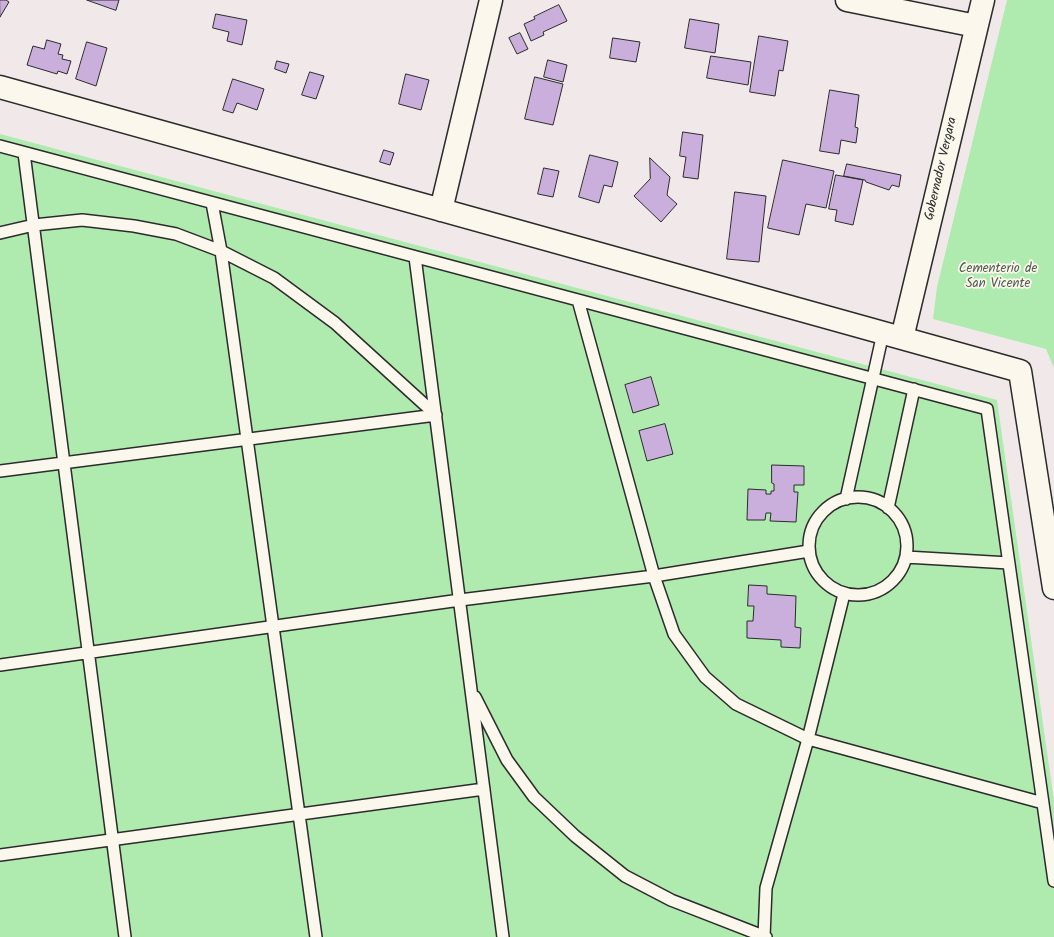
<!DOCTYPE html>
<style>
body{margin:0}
canvas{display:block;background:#f1e9e9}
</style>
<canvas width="1054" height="937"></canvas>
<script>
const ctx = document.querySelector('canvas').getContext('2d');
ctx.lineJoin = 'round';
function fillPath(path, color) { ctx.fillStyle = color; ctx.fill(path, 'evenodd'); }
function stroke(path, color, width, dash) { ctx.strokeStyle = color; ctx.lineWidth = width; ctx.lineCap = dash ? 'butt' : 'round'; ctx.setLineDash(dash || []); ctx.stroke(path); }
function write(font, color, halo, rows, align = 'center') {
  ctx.font = font + ' Kalam,sans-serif'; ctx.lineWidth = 3.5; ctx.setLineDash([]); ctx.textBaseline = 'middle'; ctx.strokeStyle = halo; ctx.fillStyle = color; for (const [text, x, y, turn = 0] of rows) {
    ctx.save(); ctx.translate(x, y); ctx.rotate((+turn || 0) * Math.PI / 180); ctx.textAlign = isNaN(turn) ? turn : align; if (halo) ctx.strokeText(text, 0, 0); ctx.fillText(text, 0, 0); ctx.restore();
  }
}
fillPath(new Path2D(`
 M1007 0H1054V368L1046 349 933 319 937 287Z
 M0 134 997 400 1054 801V937H0Z`), '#afeaaf');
const building = new Path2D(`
 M0 0H6L9 2 0 17Z
 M87 0H119L116 10Z
 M559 5 567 21 543 32 544 35 531 41 524 24 535 19 534 17Z
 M216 14 247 20 242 45 227 41 229 32 213 28Z
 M690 19 719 24 715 53 685 48Z
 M520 33 528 49 517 54 509 38Z
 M759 36 788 41 783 71 779 70 775 96 750 92Z
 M613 38 640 42 636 62 610 58Z
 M47 40 61 44 58 54 63 55 62 59 71 61 67 74 58 71 57 74 27 65 33 46 44 49Z
 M87 42 107 48 96 86 76 79Z
 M711 56 751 62 748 85 707 78Z
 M548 60 567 65 563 82 544 77Z
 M277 61 289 64 286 73 275 69Z
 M310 72 324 76 316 99 302 95Z
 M406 74 429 80 421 110 399 104Z
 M535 77 563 84 553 125 525 119Z
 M233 79 264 89 257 110 237 103 233 113 223 110Z
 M830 90 859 95 855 127 858 128 856 143 841 140 839 154 820 151Z
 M683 132 703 135 698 179 683 177 686 157 680 156Z
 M384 150 394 153 390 165 380 162Z
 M590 155 618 162 612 187 604 185 599 203 579 197Z
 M650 158 670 177 667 195 677 204 661 222 634 196 650 179Z
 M783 160 834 171 826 208 806 204 799 235 768 228Z
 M847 164 901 175 899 187 892 185 889 190 866 182 865 180 844 176Z
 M544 168 559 171 553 197 538 194Z
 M836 175 863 180 853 225 835 221 837 210 829 209Z
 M735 192 766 196 759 262 727 259Z
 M651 377 659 405 633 413 625 385Z
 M665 424 673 454 647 461 639 431Z
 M772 465 804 466V485H794V492H798L796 522 770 521 771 513H766L765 520H747L748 489 766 490V494H771V491H774V484L772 483Z
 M749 585 767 586V594L796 596 795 627 801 628 800 648 781 647V640L747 638V621H753L754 606H748Z`);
fillPath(building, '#caafdd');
stroke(building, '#2b2b2b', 1);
const service = new Path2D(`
 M0 146 987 409 1054 881
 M24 153 125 937
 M212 203 221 251 316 937
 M0 233 34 225 82 220 134 226 176 234 221 251 274 278 335 323 436 415
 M415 257 503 937
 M578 300 654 576 674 634 705 677 736 704 808 739 1043 803
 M0 471 436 415
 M809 546a49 49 0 1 1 98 0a49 49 0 1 1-98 0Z
 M846 499 883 333
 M888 508 914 389
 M906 557 1009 563
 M0 665 460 600 654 576 809 551
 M475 697 507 760 534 797 575 836 625 876 671 900 766 937
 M0 855 484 789
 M764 937 766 888 808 739 844 594`);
const minor = new Path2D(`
 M847 0 976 26
 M0 87 1020 371 1054 588
 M441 210 491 0
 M902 338 983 0`);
stroke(service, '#2b2b2b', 14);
stroke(minor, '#2b2b2b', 25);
stroke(service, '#fbf7ec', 11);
stroke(minor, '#fbf7ec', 22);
write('13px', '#2b2b2b', '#fbf7ec', [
 ["Gobernador Vergara",942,169,-77]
]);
write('13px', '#4c5b4c', '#fbf7ec', [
 ["Cementerio de",998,270],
 ["San Vicente",998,285]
]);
</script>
